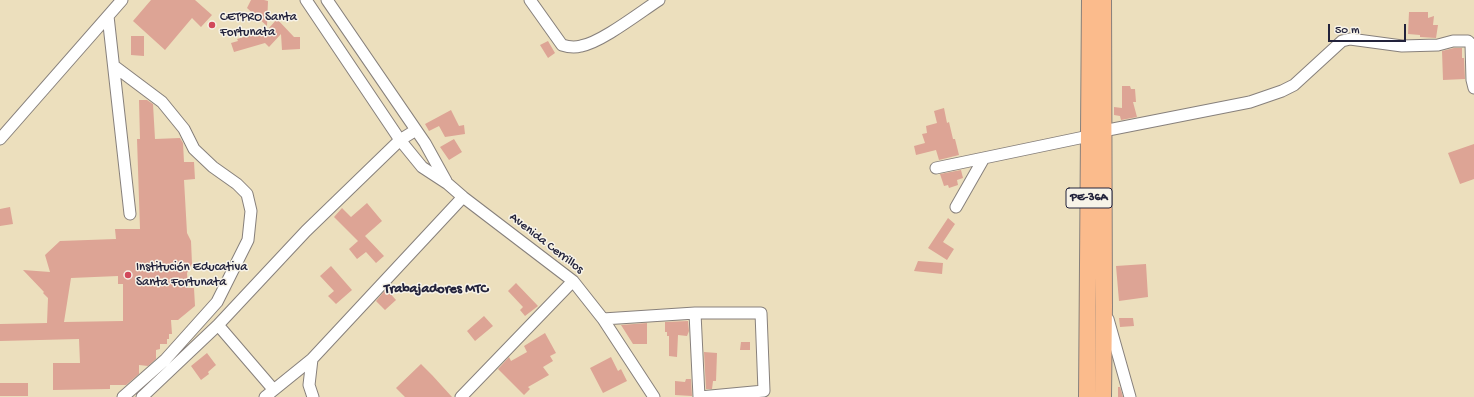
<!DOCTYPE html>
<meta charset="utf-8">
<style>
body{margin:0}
#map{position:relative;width:1474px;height:397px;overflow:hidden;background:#ecdfbd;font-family:"Gochi Hand",sans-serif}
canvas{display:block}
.scale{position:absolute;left:1328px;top:24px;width:78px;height:18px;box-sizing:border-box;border:2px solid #22223b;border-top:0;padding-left:5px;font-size:12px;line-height:14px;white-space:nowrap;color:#22223b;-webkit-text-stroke:3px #f7f3e8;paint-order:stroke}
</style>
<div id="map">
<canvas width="1474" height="397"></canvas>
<div class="scale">50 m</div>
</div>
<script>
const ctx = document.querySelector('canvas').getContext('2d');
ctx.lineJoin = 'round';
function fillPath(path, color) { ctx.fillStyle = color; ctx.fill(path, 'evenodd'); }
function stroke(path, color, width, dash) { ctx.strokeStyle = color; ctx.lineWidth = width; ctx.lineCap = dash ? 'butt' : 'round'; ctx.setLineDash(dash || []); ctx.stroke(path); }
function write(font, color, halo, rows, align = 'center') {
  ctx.font = font + ' "Gochi Hand",sans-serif'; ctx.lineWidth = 3; ctx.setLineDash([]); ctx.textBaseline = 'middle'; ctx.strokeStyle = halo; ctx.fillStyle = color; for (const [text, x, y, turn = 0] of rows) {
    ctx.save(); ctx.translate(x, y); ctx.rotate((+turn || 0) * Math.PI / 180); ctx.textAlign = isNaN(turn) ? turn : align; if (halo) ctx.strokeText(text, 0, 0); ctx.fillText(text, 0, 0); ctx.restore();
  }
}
fillPath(new Path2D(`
 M151 0H195L212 15 201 27 192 18 165 50 133 21Z
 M251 0H264L268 1 267 26 247 8Z
 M1409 12H1428V18L1434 16 1433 25H1438L1436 38 1420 37V35L1408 34Z
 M277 19 294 37H300V49L282 50 281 34 269 47 265 43 234 52 231 43 238 41 237 39 270 29 269 28Z
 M131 36H144V56L131 55Z
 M548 41 555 53 548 58 540 45Z
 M1454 48H1462V58H1464L1465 79 1443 80 1442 51Z
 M1122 86H1130L1131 89H1135L1136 102H1133L1137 117 1121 120 1120 116 1114 115V107L1122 108Z
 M139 100H147L153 104 155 139 180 138 183 143 184 162H194L195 179 184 180 187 233 191 241 192 264 187 273 188 288H194L195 306 178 320H171L172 334H169V339H167V344H160V349L156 350V359L148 366 139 365V374L126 385H110V389L53 390V363H80L79 339 0 341V324L47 323 48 298 43 293 44 292 23 270 50 272 45 255 60 241 116 239 115 229H140L137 139H140ZM118 276V284H123V321L64 322 71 278Z
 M944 108 947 123 949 122 953 139H955L959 155 939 160 936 150 916 155 914 146 925 143 922 134 927 133 926 126 937 123 934 111Z
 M451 110 459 126 464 125 465 134 445 137 439 126 429 131 425 124Z
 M454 139 462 152 449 160 440 147Z
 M1474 144V179L1460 184 1448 153Z
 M961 170 963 178 957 180 958 185 949 188 948 185 944 186 940 174Z
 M367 203 382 221 365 236 384 256 376 263 366 252 357 259 349 249 358 241 334 217 342 208 351 217Z
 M10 207 13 224 0 226V209Z
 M948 218 955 224 943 242 954 249 947 260 928 248Z
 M918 261 943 263 942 274 914 271Z
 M1146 264 1148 297 1119 301 1116 266Z
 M331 266 352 290 336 304 328 296 334 291 320 276Z
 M516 283 538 306 525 316 520 310 523 307 508 291Z
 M386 289 396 300 385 310 376 301Z
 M484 316 493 326 475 341 467 331Z
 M1119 318H1133L1134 326 1120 327Z
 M688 321 689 331 687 336 678 335 677 357 669 356V336H667V332H665V322Z
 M647 323V344H633L621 325Z
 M545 333 556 353 550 356 553 361 543 367 549 375 528 387 530 389 524 395 498 369 509 357 511 361 527 352 524 346Z
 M741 342H750V350H740Z
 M704 352 717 353 716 381H713L712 389H706Z
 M207 353 216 365 208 372 209 374 201 380 191 366Z
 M611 357 618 371 621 369 627 381 603 393 590 368Z
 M421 364 432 375 452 397H405L396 388Z
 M686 379H691L692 396 675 395V381L685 382Z
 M0 383H28V396H0Z
 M1118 387H1120L1123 397H1118Z`), '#dda495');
const minor = new Path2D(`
 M306 0 400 140 422 167 448 184 463 197 573 281 603 319 654 397
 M327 0 425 143 446 181
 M530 0 562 45C568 47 574 48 581 46 602 42 639 13 659 0
 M108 16 130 214
 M114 66 162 102 184 129 194 149 213 167 237 184 247 194 251 211 248 240 217 302 165 360 123 397
 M0 139 122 0
 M936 168 1089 136 1103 131 1250 102 1282 91 1294 85 1342 41 1350 39 1402 46 1438 45 1453 41H1468L1471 44 1472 80 1474 88
 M956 207 984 158
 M695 313 699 397
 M603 319 695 313H761L764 391 700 397
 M1108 319 1130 397
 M218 325 273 389
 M312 359 309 385 313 397
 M142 397 218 325 306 231 400 140 416 130
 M265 397 312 359 463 197
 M461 397 573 281`);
const highway = new Path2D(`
 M1087 397 1090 0
 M1103 397 1104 306 1103 0`);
stroke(minor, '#87807c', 13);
stroke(highway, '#87807c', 18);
stroke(minor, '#fff', 11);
stroke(highway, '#fbbb8c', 16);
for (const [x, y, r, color] of [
 [212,25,4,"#d1495b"],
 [128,275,4,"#d1495b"]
]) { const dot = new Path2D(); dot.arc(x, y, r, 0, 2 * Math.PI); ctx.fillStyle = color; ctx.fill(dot); stroke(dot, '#f7f3e8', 1.5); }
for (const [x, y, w] of [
 [1089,198,46]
]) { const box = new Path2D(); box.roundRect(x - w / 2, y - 10, w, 20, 3); ctx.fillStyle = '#f7f3e8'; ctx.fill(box); stroke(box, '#22223b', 1); }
write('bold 12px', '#22223b', null, [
 ["PE-36A",1089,198]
]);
write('13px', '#22223b', '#f7f3e8', [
 ["CETPRO Santa",220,18],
 ["Fortunata",220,33],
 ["Institución Educativa",136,268],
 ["Santa Fortunata",136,283]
], 'left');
write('13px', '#22223b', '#f7f3e8', [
 ["Avenida Cerrillos",546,244,38]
]);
write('bold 14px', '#22223b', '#f7f3e8', [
 ["Trabajadores MTC",436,290]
]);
</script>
